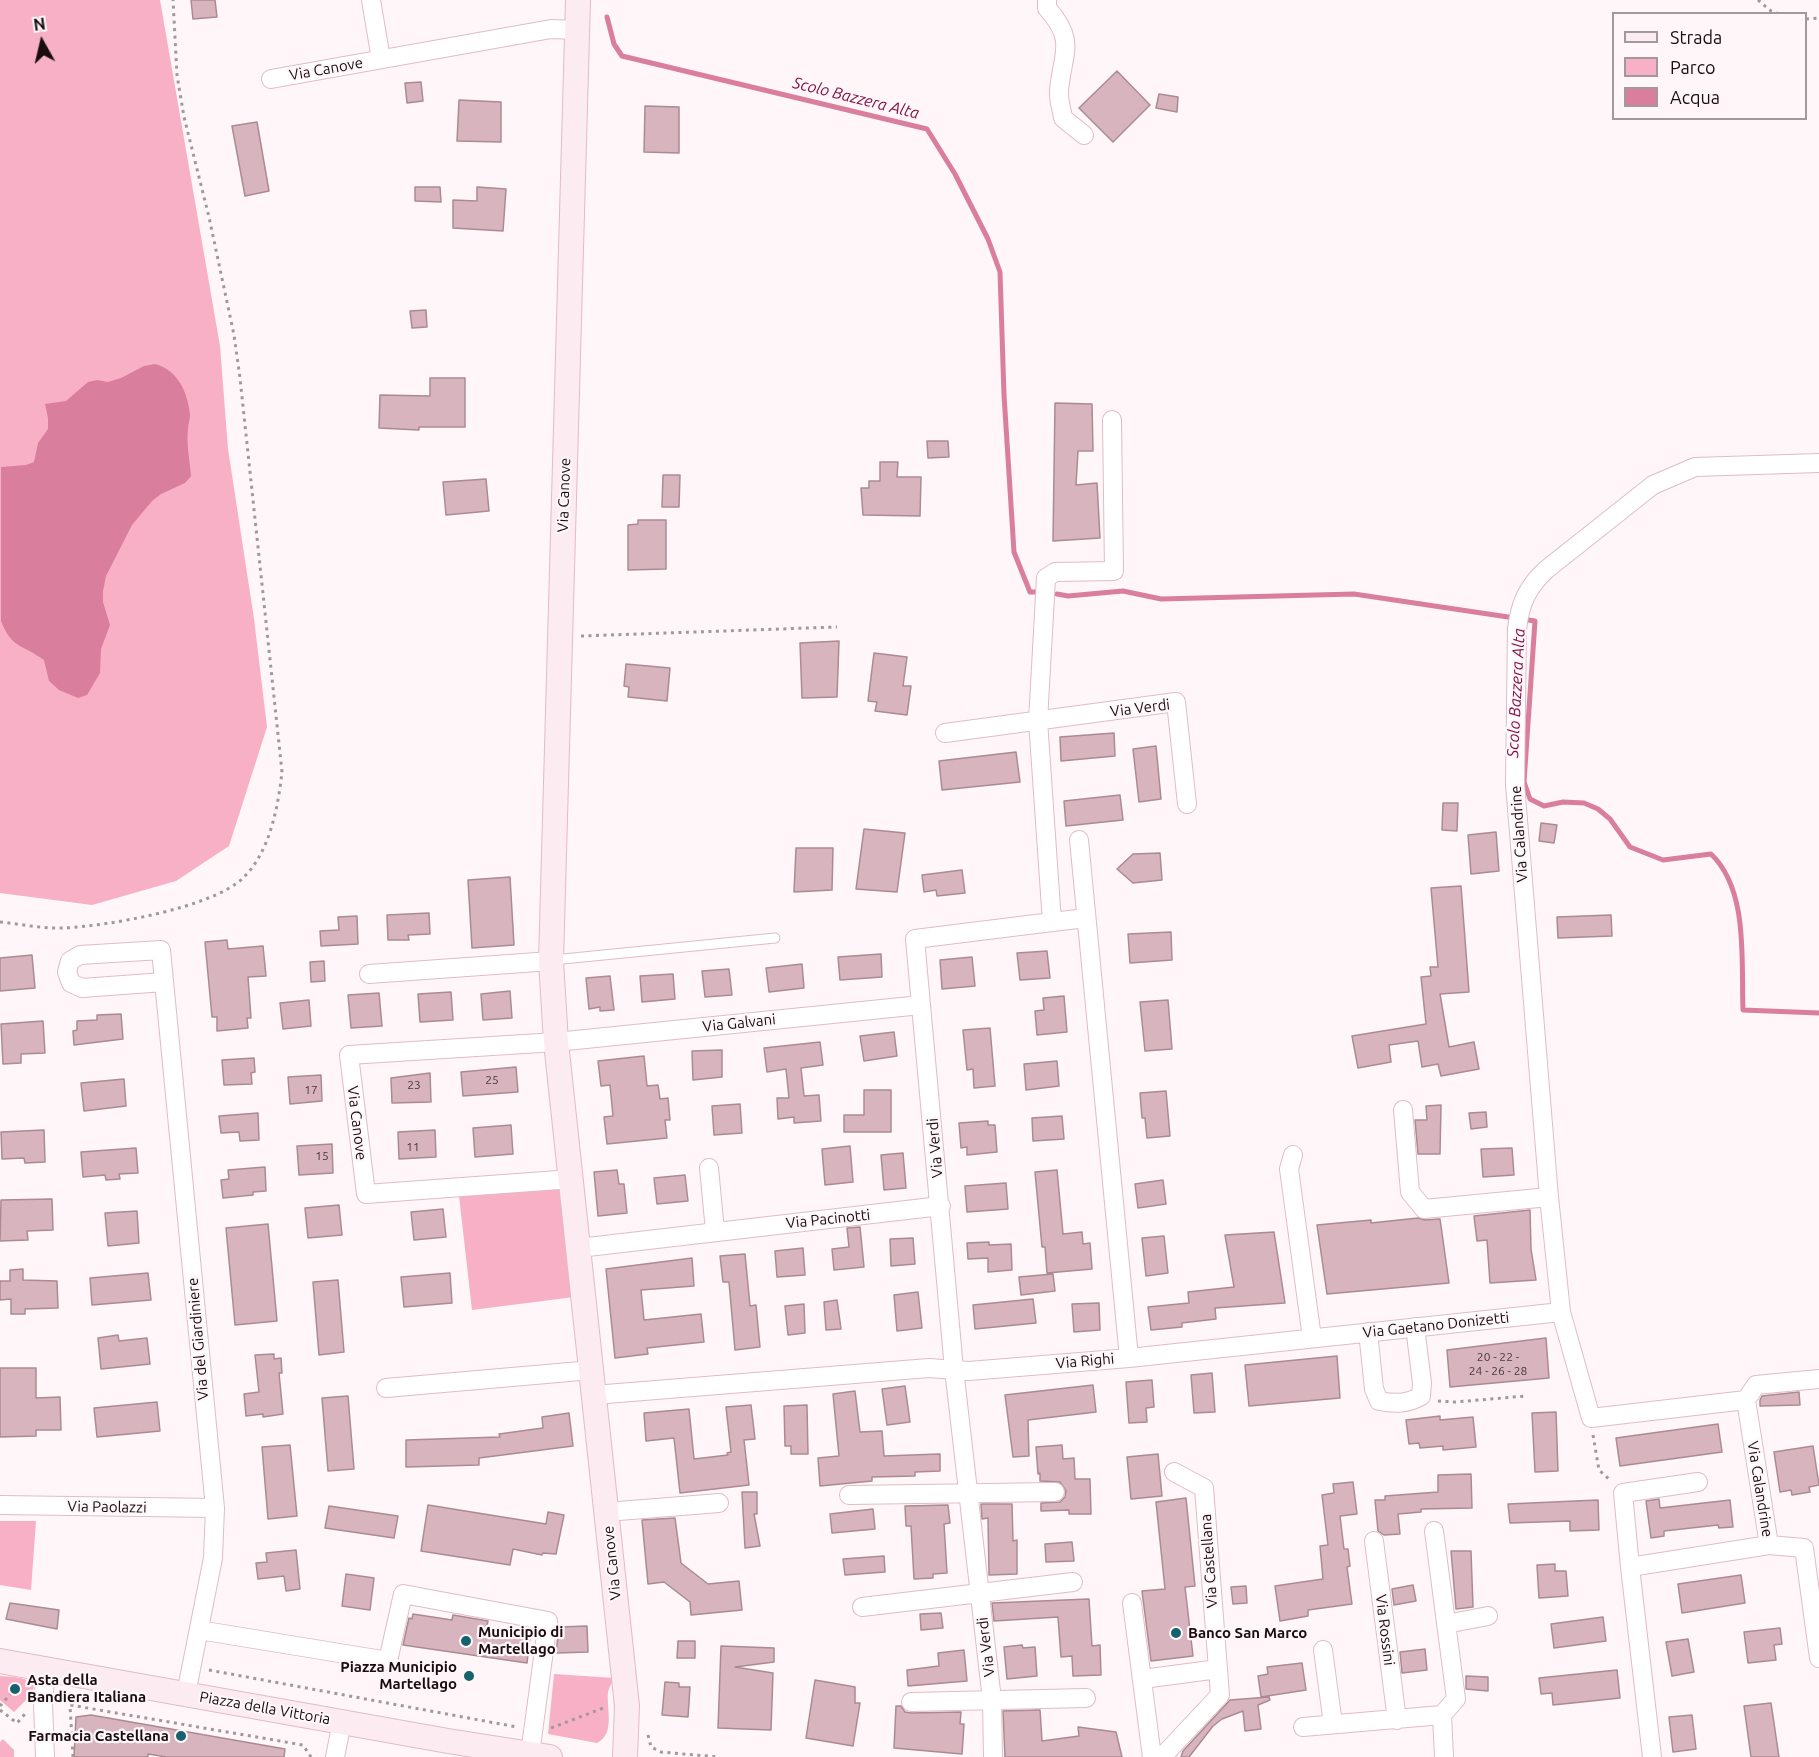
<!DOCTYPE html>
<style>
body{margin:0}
#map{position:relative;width:1819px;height:1757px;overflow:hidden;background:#fef6f8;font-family:Ubuntu,sans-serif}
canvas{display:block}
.legend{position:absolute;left:1612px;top:12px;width:195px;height:108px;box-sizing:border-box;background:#fef6f8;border:2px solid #a2999c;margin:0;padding:8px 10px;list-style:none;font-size:18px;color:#190d11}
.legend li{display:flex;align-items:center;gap:12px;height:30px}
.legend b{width:30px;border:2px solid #a2999c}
.north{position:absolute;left:12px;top:12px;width:60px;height:60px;-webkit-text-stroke:4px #fef6f8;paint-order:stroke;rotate:352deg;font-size:16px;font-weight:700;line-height:24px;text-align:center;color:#190d11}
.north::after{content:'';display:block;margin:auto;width:21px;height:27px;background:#190d11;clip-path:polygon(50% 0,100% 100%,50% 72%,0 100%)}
</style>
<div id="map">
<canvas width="1819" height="1757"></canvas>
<ul class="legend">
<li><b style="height:8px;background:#fcebf0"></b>Strada</li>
<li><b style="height:16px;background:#f7b0c6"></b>Parco</li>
<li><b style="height:16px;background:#da7e9d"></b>Acqua</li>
</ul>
<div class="north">N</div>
</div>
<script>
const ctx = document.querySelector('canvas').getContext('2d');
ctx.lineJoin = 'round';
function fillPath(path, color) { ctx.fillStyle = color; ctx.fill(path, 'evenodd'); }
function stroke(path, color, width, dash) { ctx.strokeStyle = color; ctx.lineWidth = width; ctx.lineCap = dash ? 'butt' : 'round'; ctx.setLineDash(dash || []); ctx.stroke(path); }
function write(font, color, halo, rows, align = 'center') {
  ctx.font = font + ' Ubuntu,sans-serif'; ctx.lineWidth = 4.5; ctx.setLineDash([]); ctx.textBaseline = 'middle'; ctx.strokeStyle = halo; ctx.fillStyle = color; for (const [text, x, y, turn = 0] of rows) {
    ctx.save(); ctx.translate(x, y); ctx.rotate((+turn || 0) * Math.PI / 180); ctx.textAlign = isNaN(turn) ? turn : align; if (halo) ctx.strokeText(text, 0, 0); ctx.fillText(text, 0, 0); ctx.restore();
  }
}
fillPath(new Path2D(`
 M0 0H160L220 346 228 449 254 619 267 727 229 846 176 881 92 905 0 893Z
 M561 1180 574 1297 472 1310 458 1187Z
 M0 1521H36L31 1590 0 1585Z
 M554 1674 614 1678C612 1683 609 1687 608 1692 606 1709 616 1733 597 1743L548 1734Z
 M0 1676C11 1677 27 1676 34 1686L32 1694 14 1712 0 1700Z
 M3 1739 14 1750V1757H0V1742Z`), '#f7b0c6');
fillPath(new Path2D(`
 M155 364C178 370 188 393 190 415 190 420 188 424 188 429 186 444 190 461 191 476L185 483 161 494 152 501 132 525 106 576 103 591V602L110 625 101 649 100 673 87 695 78 698 59 690 49 681 44 660C22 644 12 649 1 621V467L26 465 34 462 38 443 48 429V418L45 404 66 401 88 382 97 380 108 382 121 378 144 366Z`), '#da7e9d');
stroke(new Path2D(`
 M607 17 614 44 622 56 927 129 955 174 988 239 1000 272 1004 395 1014 552 1030 592H1038
 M1057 594 1068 596 1123 591 1161 599 1354 594 1535 621 1524 782 1530 799 1544 806 1563 802 1584 803 1598 809 1610 819 1630 847 1663 860 1711 854C1749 890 1741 962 1743 1010L1819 1013`), '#da7e9d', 5);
const building = new Path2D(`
 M191 0H215L217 17 193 19Z
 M1117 71 1150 105 1113 142 1079 108Z
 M421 82 423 101 407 103 405 83Z
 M1159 94 1178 97 1177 112 1156 108Z
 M459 100 501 102V142L457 141Z
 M645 106 679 107V153L644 152Z
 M257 122 269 191 245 196 232 126Z
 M415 187H440L441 202 415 201Z
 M477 187 506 189 503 231 453 228V200L477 201Z
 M426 310 427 327 412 328 410 311Z
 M430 378H465V427H419V430L379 428 380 395 430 396Z
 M1055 403 1092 404 1093 451H1078L1076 485 1097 483 1100 538 1053 541Z
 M927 441H948L949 457 928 458Z
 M880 462H898L897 477H921L920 516 863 515 861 488H869V481H880Z
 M663 475H680L679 507H662Z
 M486 479 489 511 446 515 443 482Z
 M638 520H666V569L628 570V525L638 524Z
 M839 641 837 697 802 698 800 643Z
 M874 653 907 657 903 686H911L907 715 875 711 877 702 868 701Z
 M626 664 670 668 667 701 628 697 629 687 624 686Z
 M1114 733 1115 756 1061 761 1060 737Z
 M1156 746 1161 799 1139 802 1133 749Z
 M1016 752 1020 782 942 790 939 761Z
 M1120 795 1123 820 1066 826 1064 801Z
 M1443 803H1458L1457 831 1442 830Z
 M1541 823 1557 825 1554 843 1539 841Z
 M864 829 905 833 897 892 856 889Z
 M1496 832 1499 871 1471 874 1468 835Z
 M796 848H833L832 890 794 892Z
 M1160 853 1162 880 1133 883 1117 869 1133 854Z
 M962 870 965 893 937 896 936 890 924 892 922 875Z
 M510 877 514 945 472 948 468 880Z
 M1461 886 1469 992 1440 994 1449 1047 1474 1042 1479 1069 1441 1076 1438 1064 1422 1067 1418 1041 1389 1045 1391 1062 1358 1068 1352 1036 1426 1024 1421 977 1431 976 1430 967H1438L1431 888Z
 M429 913 430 934 408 935 409 940H388L387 915Z
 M1611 915 1612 936 1558 938 1557 917Z
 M357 916 358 944 321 946 320 931 339 930 338 917Z
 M1171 932 1172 960 1130 963 1128 934Z
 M227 940 228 949 263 946 266 976 248 977 251 1018H247L248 1028 217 1031V1017H212L205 942Z
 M1047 951 1050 978 1020 980 1017 953Z
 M881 954 882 977 840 980 838 957Z
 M32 955 35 988 0 991V958Z
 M972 957 975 986 942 989 940 960Z
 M324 961 325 981 311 982 310 962Z
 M802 964 804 988 769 992 766 968Z
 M729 969 732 995 705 997 702 971Z
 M673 974 675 999 642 1002 640 976Z
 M610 976 614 1010 600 1011V1007L589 1009 586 978Z
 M510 991 512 1018 483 1020 481 994Z
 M451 992 453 1020 420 1022 418 994Z
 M379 993 382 1026 351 1028 348 995Z
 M1064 996 1067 1032 1037 1035 1035 1011 1044 1010 1043 998Z
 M309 1000 311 1026 283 1029 280 1003Z
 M1168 1000 1172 1049 1145 1051 1140 1002Z
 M121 1014 123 1039 74 1045 73 1031 77 1030V1021L97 1020V1015Z
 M43 1021 45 1053 21 1054V1063L3 1064 1 1024Z
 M990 1028 995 1086 974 1088 973 1069 967 1070 963 1030Z
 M894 1032 897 1056 864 1061 860 1036Z
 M820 1042 823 1065 801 1068 804 1096 819 1095 821 1121 794 1123V1117L778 1119 777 1098H789L786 1069 767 1072 764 1048Z
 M722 1050V1077L693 1080 692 1051Z
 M644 1056 647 1086 658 1085 660 1099 668 1098 670 1120H665L667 1138 607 1144 604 1117 613 1116 610 1085 601 1086 598 1061Z
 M254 1058 255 1072 251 1073 252 1084 224 1085 222 1060Z
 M1057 1061 1059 1086 1026 1090 1024 1064Z
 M516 1067 518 1092 463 1096 461 1072Z
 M430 1073 431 1102 392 1103 391 1078Z
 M321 1075 322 1101 290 1104 288 1077Z
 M124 1079 126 1106 84 1111 81 1083Z
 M864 1090H891V1132H844V1115H864Z
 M1166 1091 1170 1136 1147 1138 1145 1118H1142L1140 1093Z
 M740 1104 742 1133 714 1135 712 1106Z
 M1441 1105 1440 1154H1418L1415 1120H1427L1426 1106Z
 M1486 1112 1487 1127 1471 1129 1469 1113Z
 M258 1113 259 1140 240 1141 239 1132 221 1133 219 1116Z
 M1062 1116 1064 1139 1033 1141 1032 1118Z
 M988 1121V1125H995L997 1152 967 1155V1147L961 1148 959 1123Z
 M511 1125 513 1154 475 1157 473 1128Z
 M44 1130 45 1162 25 1163 24 1158 2 1159 1 1132Z
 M435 1130 436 1157 399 1159 398 1132Z
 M332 1144 333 1173 299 1175 297 1146Z
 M850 1146 853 1182 825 1185 822 1149Z
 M136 1148 138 1173 119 1174 120 1179 106 1180 105 1175 83 1177 81 1152Z
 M1512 1148 1514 1175 1483 1177 1481 1149Z
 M903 1153 906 1188 884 1190 881 1155Z
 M265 1167 266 1191 253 1192V1195L223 1198 221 1180 229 1179 228 1170Z
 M617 1170 619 1184H624L627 1213 598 1216 594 1172Z
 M1057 1170 1063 1234 1082 1232 1083 1244 1090 1243 1092 1269 1047 1273 1045 1247H1042L1035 1172Z
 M685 1175 688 1201 657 1204 654 1178Z
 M1163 1180 1166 1204 1138 1208 1135 1184Z
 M1006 1183 1008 1209 967 1212 965 1186Z
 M52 1199 53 1230 27 1231 28 1240 0 1241 1 1200Z
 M339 1205 342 1235 308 1238 305 1208Z
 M443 1209 446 1237 414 1240 411 1212Z
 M1530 1210 1531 1249 1536 1280 1490 1283 1487 1240 1477 1241 1474 1216Z
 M137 1211 139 1243 108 1246 105 1213Z
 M1418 1218 1425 1220 1440 1219 1449 1283 1327 1294 1317 1225 1371 1220V1223Z
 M268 1224 277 1321 235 1325 226 1228Z
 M860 1227 864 1267 834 1270 832 1249 849 1247 847 1228Z
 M1274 1232 1285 1303 1215 1308 1216 1319 1182 1323V1327L1151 1330 1148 1307 1189 1303 1188 1292 1234 1287 1225 1235Z
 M1164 1236 1168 1273 1146 1276 1142 1238Z
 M913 1238 915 1264 891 1266 890 1239Z
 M989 1242V1245L1011 1244 1012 1270 988 1272V1258L968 1259 967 1243Z
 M803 1248 805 1275 777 1277 775 1251Z
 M745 1254 750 1306 756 1305 760 1347 735 1350 729 1282H723L720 1256Z
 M692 1258 694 1286 641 1290 644 1320 701 1314 704 1342 647 1348 648 1354 615 1358 606 1269Z
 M23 1269V1280L57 1281 58 1308 25 1309V1314H11V1299L0 1300V1281H10V1270Z
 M148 1273 151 1300 92 1305 90 1278Z
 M450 1273 452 1303 404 1307 401 1277Z
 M1053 1274 1055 1291 1021 1295 1019 1277Z
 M338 1280 344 1352 319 1355 313 1282Z
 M918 1292 922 1328 897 1331 894 1295Z
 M1033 1299 1036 1323 975 1329 973 1305Z
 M837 1300 841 1329 826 1330 824 1302Z
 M1099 1303 1100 1330 1074 1332 1072 1304Z
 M804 1304 805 1333 788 1335 785 1306Z
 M118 1335 119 1341 147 1338 150 1364 101 1369 98 1338Z
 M1546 1338 1549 1378 1450 1387 1447 1350Z
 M274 1354V1359L281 1358 282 1373H279L283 1414 263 1417V1414L246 1416 244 1394 259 1392 255 1355Z
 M1337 1356 1340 1398 1249 1406 1245 1365Z
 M0 1368H36V1398L60 1397 61 1430H36V1436L0 1437Z
 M1212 1373 1215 1412 1194 1413 1191 1375Z
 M1152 1380 1154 1407 1146 1408 1147 1422 1129 1423 1126 1382Z
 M1093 1385 1096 1412 1028 1420 1029 1456 1013 1457 1005 1395Z
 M905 1386 910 1422 887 1425 882 1389Z
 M855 1391 860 1432 882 1431 884 1456 940 1454V1471L915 1472V1476L872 1477V1481L820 1486 818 1458 839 1456 833 1394Z
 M1799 1392 1800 1405 1760 1406V1400L1762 1396Z
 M348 1396 354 1469 328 1471 322 1398Z
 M157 1402 160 1431 97 1437 94 1408Z
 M751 1405 755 1439 744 1440 749 1485 680 1493 674 1438 646 1441 644 1413 689 1409 694 1459 728 1455 727 1453 731 1452 726 1407Z
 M807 1405 808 1454H791V1446H785L784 1406Z
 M1556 1412 1558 1471 1535 1472 1532 1413Z
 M569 1413 573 1446 479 1458V1465L406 1467V1440L500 1437 499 1434 543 1428 542 1417Z
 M1440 1416V1420L1473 1417 1476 1447 1443 1450V1446L1420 1448 1419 1443 1409 1444 1406 1420Z
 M1718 1424 1722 1452 1620 1466 1616 1438Z
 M290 1445 297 1516 268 1519 262 1447Z
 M1062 1445 1063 1459 1074 1458 1075 1479H1090L1091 1514H1069V1510L1041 1511V1503L1060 1502 1065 1497 1066 1491 1060 1482 1040 1481V1473L1038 1474 1036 1447Z
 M1813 1446 1819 1485 1809 1487 1810 1492 1792 1495 1791 1490 1780 1492 1774 1452Z
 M1158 1454 1162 1496 1131 1499 1127 1457Z
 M1471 1474 1472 1508 1421 1509V1512L1398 1514 1400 1534 1384 1535 1378 1531 1375 1500H1385V1496L1438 1492V1475Z
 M1353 1482 1357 1514 1340 1516 1344 1549H1348L1350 1566 1347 1567 1352 1604 1308 1610V1616L1280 1621 1275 1586 1323 1579 1320 1546 1328 1545 1322 1495 1334 1493 1333 1484Z
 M742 1492H757V1514H754L760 1546 745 1548Z
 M1186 1498 1195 1586 1185 1587 1193 1656 1151 1661 1142 1591 1165 1589 1156 1502Z
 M1659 1499 1660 1508 1730 1500 1733 1527 1719 1528 1718 1525 1664 1531V1536L1651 1538 1646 1501Z
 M1598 1500 1599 1530 1570 1531V1521L1510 1523 1508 1504Z
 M981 1504H1012L1013 1541 1017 1540V1574L989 1575 988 1518 982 1519Z
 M428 1505 546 1524 548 1512 564 1515 556 1554 543 1553 542 1555 513 1549 510 1565 421 1551Z
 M948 1505 950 1523 944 1524 947 1573 933 1574V1578L914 1579 911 1526H906L905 1506Z
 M329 1506 398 1516 394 1538 325 1528Z
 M873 1509 875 1529 832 1533 830 1514Z
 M675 1518 681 1563 708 1584 739 1581 742 1610 691 1615 690 1602 664 1582 648 1584 642 1520Z
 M1072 1542 1074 1561 1046 1562 1045 1544Z
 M296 1550 300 1589 286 1591 284 1576 258 1579 256 1563 267 1562 266 1553Z
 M1451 1551H1471L1473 1607 1456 1609Z
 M884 1556 885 1572 845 1575 843 1559Z
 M1555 1564V1571H1566L1568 1596 1539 1598 1537 1565Z
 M346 1574 374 1578 370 1610 342 1606Z
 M1741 1575 1745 1603 1682 1613 1678 1584Z
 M1413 1585 1416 1601 1394 1605 1392 1589Z
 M1246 1586 1247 1603 1233 1604 1231 1587Z
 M1089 1599 1092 1646 1100 1645 1101 1675 1073 1676 1072 1656 1061 1657 1058 1617 994 1621 992 1603Z
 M10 1603 59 1610 57 1629 6 1619Z
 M941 1613 943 1628 921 1630 920 1614Z
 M413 1614 452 1620 453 1615 488 1621 486 1630 530 1637 527 1663 403 1645 409 1618 412 1619Z
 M1603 1617 1606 1641 1554 1648 1551 1624Z
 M587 1626 588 1652 556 1653 559 1627Z
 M1780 1628 1782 1644 1774 1645 1776 1660 1748 1663 1744 1632Z
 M1688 1639 1694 1672 1672 1676 1666 1642Z
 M678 1641H695V1658H677Z
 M1022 1645 1023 1648 1035 1647 1037 1676 1007 1679 1004 1647Z
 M721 1646 774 1648V1662L735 1667 773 1673 771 1730 718 1728Z
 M1425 1649 1427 1670 1402 1673 1400 1652Z
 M964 1650 967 1681 908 1686 907 1670 939 1666 938 1653Z
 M1302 1663 1306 1690 1261 1697 1258 1676 1268 1674 1267 1667Z
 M1617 1670 1620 1698 1553 1705 1552 1693 1541 1694 1539 1678Z
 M1466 1676 1488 1677V1691L1466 1689Z
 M815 1680 855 1687V1703H860L853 1746 806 1738Z
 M665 1682 679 1683V1687H690L688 1717 662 1715Z
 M1269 1697 1270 1700 1258 1705 1261 1729 1245 1731 1243 1711 1222 1719 1213 1726 1189 1757H1181L1183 1751 1230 1700Z
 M1771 1703 1779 1757H1751L1744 1706Z
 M896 1706H901L905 1712 911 1713 961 1712 960 1724H964L962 1754 894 1748Z
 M1040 1710 1042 1741 1079 1736 1078 1727 1116 1732 1122 1757H1005L1003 1711Z
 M91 1715 285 1749 284 1757H166L148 1754V1757H74L76 1717Z
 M1692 1715 1696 1749 1673 1752 1669 1717Z`);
fillPath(building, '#d8b4bf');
stroke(building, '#ac8a94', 1.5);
const lane = new Path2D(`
 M553 960 775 938`);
const street = new Path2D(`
 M371 0 381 59
 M1047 0V8C1077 42 1062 53 1059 91 1058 99 1062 110 1063 118L1084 135
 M271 79 551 29 577 30
 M945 733 1176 702 1187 804
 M1079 840 1129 1358
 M1052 922 1086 918
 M369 974 551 961
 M164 982 82 988 71 983 67 972 70 961 80 955 161 950 215 1508 213 1558 186 1694
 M1403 1110 1410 1192 1424 1209 1549 1197
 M1293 1155 1289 1169 1312 1338
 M709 1168 715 1231
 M572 1179 366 1194 349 1055 556 1042 921 1005
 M579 1248 941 1206
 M1368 1332 1374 1389 1379 1401C1395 1404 1407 1404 1421 1396L1422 1383 1415 1327
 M386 1388 592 1370
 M594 1395 929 1368 969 1371 1129 1358 1561 1312
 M1746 1400 1756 1385 1819 1379
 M849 1495 1055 1492
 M0 1505 215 1508
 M606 1512 719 1503
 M1434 1531 1456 1699 1442 1715
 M1374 1541 1397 1720
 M1769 1545 1804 1548 1819 1658
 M1630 1567 1623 1493 1698 1482
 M1132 1603 1152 1757
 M862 1607 1073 1582
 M1446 1624 1488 1616
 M199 1630 388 1661 403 1594 548 1621 530 1754
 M1323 1650 1333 1724
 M1143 1679 1218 1669
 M911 1702 1086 1698
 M1303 1727 1442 1715 1444 1757
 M45 1757 43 1703 46 1669
 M335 1757 342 1722
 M993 1757 992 1700 954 1369 915 939 1052 922 1038 721 1046 578 1055 572 1114 571 1112 420
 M1162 1757 1220 1695 1204 1488 1174 1472
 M1652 1757 1630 1567 1769 1545 1746 1400 1591 1418 1561 1312 1549 1197 1515 784 1517 629C1520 603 1528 586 1547 569L1653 485 1695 467 1819 463`);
const secondary = new Path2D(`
 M578 0 551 961 556 1042 627 1706 625 1757
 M0 1661 448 1741 550 1757`);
stroke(lane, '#e0bcc6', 11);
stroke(street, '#e0bcc6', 20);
stroke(secondary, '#e0bcc6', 26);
stroke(new Path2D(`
 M1758 0 1771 11 1779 14
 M1806 19 1819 18
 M581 636 837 627
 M0 922C21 924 42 929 64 928 107 926 212 908 243 878 270 852 278 807 282 772L240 378 234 335 209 217 184 117 177 75 173 0
 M1438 1401 1455 1402 1526 1396
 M1593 1435 1599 1470 1610 1480
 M209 1670 517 1727
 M0 1706 15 1689
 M0 1710 17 1723 25 1714
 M551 1728 606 1707
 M648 1735 651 1747 661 1752 718 1757
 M73 1757 70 1705 303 1745 311 1757`), '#a2989b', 3, [3, 4.5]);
stroke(lane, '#fff', 9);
stroke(street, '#fff', 18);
stroke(secondary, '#fcebf0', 24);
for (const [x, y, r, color] of [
 [1176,1633,6,"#15626d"],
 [466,1641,6,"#15626d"],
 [469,1676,6,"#15626d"],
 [15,1689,6,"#15626d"],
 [181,1736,6,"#15626d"]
]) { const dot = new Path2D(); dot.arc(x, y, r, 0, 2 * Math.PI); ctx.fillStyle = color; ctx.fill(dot); stroke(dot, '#fef6f8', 2); }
write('12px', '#49373c', null, [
 ["25",492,1080],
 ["23",414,1085],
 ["17",311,1090],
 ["11",413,1147],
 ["15",322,1156],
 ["20 - 22 -",1498,1357],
 ["24 - 26 - 28",1498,1371]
]);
write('15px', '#190d11', '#fef6f8', [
 ["Via Canove",326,69,-10],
 ["Via Canove",564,495,-88],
 ["Via Verdi",1140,708,-7],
 ["Via Calandrine",1519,834,-94],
 ["Via Galvani",739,1023,-6],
 ["Via Canove",357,1123,83],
 ["Via Verdi",935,1148,-95],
 ["Via Pacinotti",828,1219,-6],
 ["Via Gaetano Donizetti",1436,1325,-6],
 ["Via del Giardiniere",198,1339,-95],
 ["Via Righi",1085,1361,-5],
 ["Via Calandrine",1760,1489,81],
 ["Via Paolazzi",107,1507,1],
 ["Via Castellana",1209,1561,-94],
 ["Via Canove",612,1563,-96],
 ["Via Rossini",1385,1630,83],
 ["Via Verdi",986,1647,-97],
 ["Piazza della Vittoria",265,1708,10]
]);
write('bold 15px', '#190d11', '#fef6f8', [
 ["Municipio di",478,1632],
 ["Martellago",478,1649],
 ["Banco San Marco",1188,1633],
 ["Piazza Municipio",457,1667,"right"],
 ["Martellago",457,1684,"right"],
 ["Asta della",27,1680],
 ["Bandiera Italiana",27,1697],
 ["Farmacia Castellana",169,1736,"right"]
], 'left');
write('italic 16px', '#7e0d43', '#fef6f8', [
 ["Scolo Bazzera Alta",856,98,14],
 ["Scolo Bazzera Alta",1516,693,-87]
]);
</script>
